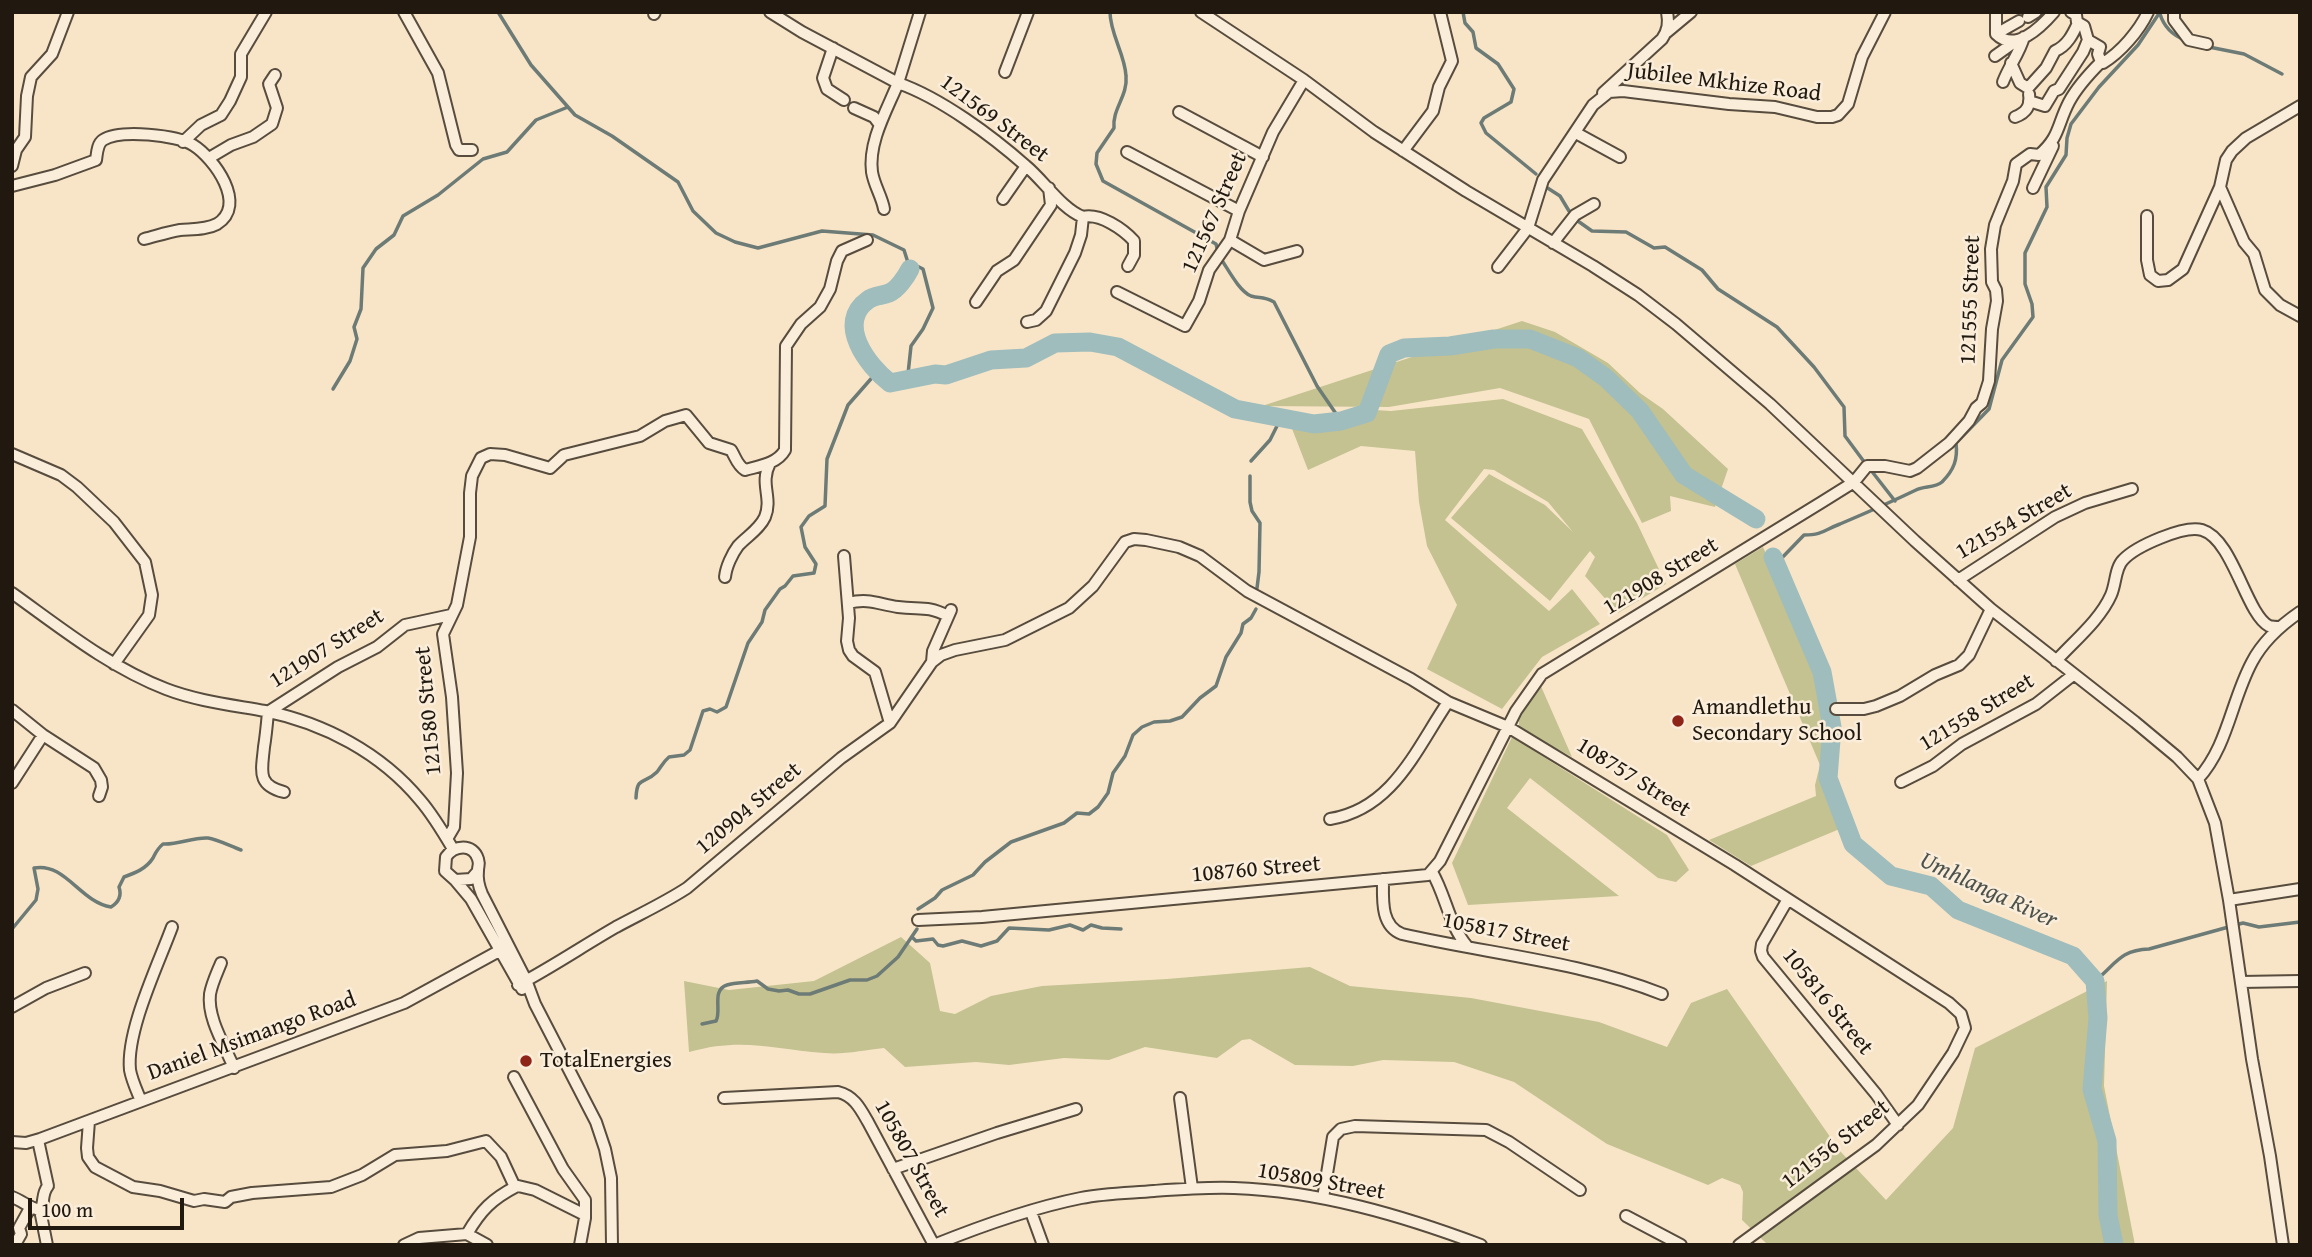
<!DOCTYPE html>
<style>
body{margin:0}
#map{position:relative;width:2312px;height:1257px;overflow:hidden;background:#f8e5c8;font-family:"Gentium Book Plus",serif}
canvas{display:block}
.frame{position:absolute;inset:0;border:14px solid #21190f;pointer-events:none}
.scale{position:absolute;left:28px;top:1198px;width:156px;height:32px;box-sizing:border-box;border:4px solid #21190f;border-top:0;padding-left:9px;font-size:21px;line-height:24px;white-space:nowrap;color:#21190f;-webkit-text-stroke:5px #faeedb;paint-order:stroke}
</style>
<div id="map">
<canvas width="2312" height="1257"></canvas>
<div class="frame"></div>
<div class="scale">100 m</div>
</div>
<script>
const ctx = document.querySelector('canvas').getContext('2d');
ctx.lineJoin = 'round';
function fillPath(path, color) { ctx.fillStyle = color; ctx.fill(path, 'evenodd'); }
function stroke(path, color, width, dash) { ctx.strokeStyle = color; ctx.lineWidth = width; ctx.lineCap = dash ? 'butt' : 'round'; ctx.setLineDash(dash || []); ctx.stroke(path); }
function write(font, color, halo, rows, align = 'center') {
  ctx.font = font + ' "Gentium Book Plus",serif'; ctx.lineWidth = 5; ctx.setLineDash([]); ctx.textBaseline = 'middle'; ctx.strokeStyle = halo; ctx.fillStyle = color; for (const [text, x, y, turn = 0] of rows) {
    ctx.save(); ctx.translate(x, y); ctx.rotate((+turn || 0) * Math.PI / 180); ctx.textAlign = isNaN(turn) ? turn : align; if (halo) ctx.strokeText(text, 0, 0); ctx.fillText(text, 0, 0); ctx.restore();
  }
}
fillPath(new Path2D(`
 M1522 321 1555 332 1608 363 1640 393 1663 409 1728 469 1715 507 1670 496 1671 511 1642 523 1589 419 1500 388 1389 407 1262 406Z
 M1503 399 1582 429 1637 523 1666 584 1618 613 1585 576 1595 557 1590 551 1550 601 1451 518 1489 474 1545 505 1573 532 1548 502 1494 470 1484 469 1445 520 1549 611 1572 589 1600 624 1542 657 1502 709 1427 669 1457 605 1427 546 1419 502 1415 451 1361 446 1308 470 1291 426C1314 428 1360 430 1375 410L1391 411Z
 M1763 547 1819 674 1828 727 1824 779 1842 828 1751 866 1709 840 1816 796 1815 785 1820 765 1735 564Z
 M1540 684 1572 757 1519 728V720Z
 M1512 737 1667 835 1689 870 1676 882 1658 878 1530 778 1507 808 1619 896 1468 905 1452 863Z
 M901 937 930 963 940 1011 955 1014 991 996 1042 986 1167 979 1310 967 1350 986 1471 998 1599 1022 1667 1047 1691 1003 1727 989 1840 1151 1886 1200 1953 1128 1975 1048 2107 981 2104 1086 2135 1245H1768L1742 1220 1743 1192 1740 1185 1722 1178 1708 1185 1607 1144 1514 1082 1454 1062 1383 1060 1353 1066 1295 1065 1250 1039 1242 1040 1217 1058 1145 1047 1109 1060 1064 1058 1009 1065 976 1062 905 1067 884 1048C865 1050 843 1055 824 1053 772 1049 742 1037 689 1052L684 981 729 990 814 981Z`), '#c4c291');
stroke(new Path2D(`
 M498 12 531 65 575 115 612 136 678 182 693 211 716 233 735 242 758 248 822 231 873 235 904 250 910 269 917 266 923 269 933 308 923 329 911 346 908 374 915 378
 M1110 12C1110 34 1125 54 1126 76 1128 96 1112 109 1114 128L1097 153 1096 164 1103 181 1216 244 1218 252
 M1463 12 1465 23 1473 32 1476 48 1498 64 1514 89 1511 102 1484 118 1481 123 1486 133 1536 174
 M2160 14C2164 27 2172 35 2185 40
 M2209 47 2244 54 2282 74
 M1546 187 1560 196 1569 211
 M1575 219 1592 231 1626 232 1654 248 1665 247 1702 270 1718 289 1777 327 1814 367 1844 407 1845 436 1865 463
 M1221 259C1228 269 1239 291 1251 296 1261 299 1262 295 1274 302L1317 386 1341 421
 M333 389 350 361 357 339 354 327 361 309 363 268 376 249 394 235 403 216 438 195 483 159 507 152 536 120 568 107
 M1251 461 1270 440 1281 418
 M1870 469 1895 501
 M1250 476V502L1252 511 1260 523 1259 572 1257 588
 M1776 564 1804 535C1823 535 1824 530 1840 524 1866 513 1891 502 1916 490 1924 486 1935 488 1942 482 1954 470 1958 459 1956 443L1989 409 2002 360 2033 317 2032 304 2025 284V253L2047 207 2046 187 2066 155 2067 138 2071 124 2099 87 2138 45 2160 12
 M636 798C637 775 644 785 657 772 661 767 663 762 669 757L684 755 690 750 703 711 710 709 717 712 726 707 748 643 762 622 765 610 780 589 785 586 793 576 814 573 816 564 805 547 801 527 809 516 825 506 827 459 848 405 877 372
 M918 909 935 898 942 890 973 875 985 862 1011 842 1064 823 1077 813 1089 814 1098 807 1108 793 1113 773 1125 756 1133 735 1142 727 1154 722 1170 721 1182 717 1200 698 1216 686 1226 657 1241 633 1243 624 1251 618 1256 609
 M12 929 36 900 38 889 34 868C65 862 80 902 111 907 119 902 122 896 119 887L124 877C135 873 146 869 153 858 156 852 157 849 163 844 178 845 193 837 208 838 217 839 232 847 241 850
 M913 938 916 941 933 939 938 945 943 946 962 941 981 946 997 941 1009 928 1049 930 1070 925 1083 930 1091 925 1102 928 1121 929
 M2095 981C2116 964 2120 950 2149 949L2243 923 2259 927 2300 922
 M702 1024 716 1021C722 1011 711 990 727 985 736 982 747 983 757 981L768 989 779 991 788 990 799 994H810L850 980H867L877 976 898 957 917 929`), '#6d7b77', 3.5);
stroke(new Path2D(`
 M910 269C906 277 897 290 889 293 882 296 874 295 868 300 835 323 868 366 890 383L935 374 946 375 991 360 1026 358 1055 343 1090 342 1118 347 1235 409 1314 424 1341 421 1367 413 1389 354 1404 348 1450 346 1494 339H1530L1578 358 1606 378 1640 411 1684 475 1756 519
 M1773 557 1822 672 1832 727 1828 778 1853 844 1891 876 1931 886 1958 910 2073 956 2095 981 2098 1018 2092 1089 2107 1141 2108 1215 2114 1245`), '#9fbdbc', 19);
const minor = new Path2D(`
 M404 12 438 73 456 145 459 150H472
 M770 12 802 32 898 83C887 110 868 142 872 172 874 185 882 197 884 209
 M920 12 898 83C941 98 992 136 1026 166 1044 181 1062 209 1083 217
 M1201 12 1304 80 1374 132 1466 191 1593 266 1638 295 1676 324 1770 404 1915 541 1991 609 2135 722 2177 757 2198 779 2215 823 2229 900 2252 1059 2270 1156 2283 1245
 M1996 12V34C2015 53 2041 27 2054 12
 M2071 12 2076 15 2077 22 2084 26 2088 40 2100 47 2098 54 2101 62
 M2174 12V20L2189 40 2207 44
 M654 14 655 12
 M2028 17 2036 12
 M1667 32 1691 12
 M1996 34 2019 21
 M833 48 823 78 827 89 844 100
 M1995 56 2016 41
 M2011 63 2020 83 2028 88 2046 68 2055 51C2067 46 2073 34 2078 23
 M1005 72 1028 12
 M2003 82C2009 66 2019 54 2024 37
 M1603 93 1662 39C1668 30 1669 23 1667 12
 M2029 101 2045 106 2054 91 2059 89 2083 52 2088 40
 M2300 106 2246 138 2232 151 2226 160 2220 187 2244 242 2254 254 2265 290 2280 305 2300 316
 M854 108 874 117 880 125
 M1179 112 1263 157
 M2015 117C2026 113 2031 106 2029 94
 M1576 133 1620 157
 M183 142 201 125 221 115 230 101 241 77V54L266 12
 M1403 151 1433 111 1439 87 1452 61 1440 12
 M1127 152 1239 211
 M209 158 231 145 253 137 272 124 277 108 269 84 275 75
 M12 166 16 150 25 137 27 96 31 77 52 54 68 12
 M12 186 55 175 96 160C97 154 97 144 103 140 120 129 177 135 193 145 214 158 248 205 217 224 206 230 192 229 180 230 168 232 156 236 144 239
 M2033 188 2053 146
 M1003 199 1026 166
 M2147 216V260L2150 275 2158 281 2168 280 2183 269 2220 187
 M1230 240 1264 260 1297 251
 M1553 243 1575 215 1594 204
 M1498 267 1528 228 1543 180 1593 105 1609 92 1623 91 1729 104 1775 107 1817 117H1832L1838 115 1848 104 1862 57 1885 12
 M1117 292 1185 326 1199 301 1209 270 1230 240 1239 211 1273 132 1304 80
 M976 302 997 271 1014 260 1051 205 1049 188
 M1027 322 1036 320 1046 311 1075 253 1081 235 1083 217C1100 213 1123 229 1134 241V255L1128 266
 M12 454 61 475 77 487 114 522 145 562 152 595 149 615 114 664
 M844 556 849 618 847 641 849 650 853 656 875 672 890 723
 M725 577C726 567 732 554 738 546 747 536 759 530 765 517 773 497 759 484 770 463
 M1958 580 2055 517 2085 503 2132 489
 M12 593C61 628 109 667 166 689 197 701 232 705 265 711 324 723 381 753 420 800 433 815 443 832 453 849
 M848 603C869 598 878 604 898 607 920 610 926 605 948 616
 M2056 661C2074 641 2100 620 2111 595 2116 584 2115 568 2123 560 2136 546 2184 525 2202 530 2233 539 2246 614 2269 626 2272 627 2276 627 2280 627
 M932 662 941 655 955 650 1005 640 1069 608 1093 586 1125 542 1134 539 1146 540 1179 547 1200 556 1247 591 1411 679 1448 702 1508 727 1735 865 1949 1003 1961 1014 1965 1028 1953 1053 1918 1105 1876 1145 1739 1245
 M1836 709H1864L1876 706 1900 696 1935 675 1959 665 1969 655 1991 609
 M12 710 43 735 94 768 101 780 102 787 99 796
 M2198 779C2228 746 2231 701 2252 662 2263 641 2281 625 2300 612
 M1901 782 1933 766 1962 744 2036 704 2073 675
 M12 783 43 735
 M284 792C256 785 262 770 264 747 266 735 267 723 268 712L338 667 377 647 405 625 451 615
 M1330 819C1393 809 1416 749 1448 702
 M447 839 454 827 457 773 452 697 443 634 457 605 470 537V493L472 476 481 458 490 454 505 455 550 468 564 455 640 436 665 421 686 415 709 443 731 450C736 458 737 465 745 470 759 466 777 464 785 450L786 346 801 324 820 307 830 289 837 261 842 251 867 240
 M478 871 471 879 455 880 445 871 446 857C454 845 473 843 478 859 480 866 478 864 478 871 477 879 479 887 482 894L526 980 535 1004 596 1122 605 1149 611 1178 612 1245
 M1432 872C1446 896 1449 925 1467 946
 M1383 879C1383 898 1380 926 1402 934 1489 954 1578 961 1662 994
 M455 880 471 899 522 989
 M1788 899 1762 944 1761 951 1763 957 1876 1094 1898 1125
 M2229 900 2300 889
 M918 920 982 917 1428 875 1440 861 1516 711 1542 674 1822 502 1854 482 1867 466H1885L1910 471 1917 468 1949 443 1969 421 1976 408 1982 403 1989 381 1992 329 1997 301 1996 290 1992 282 1991 249 1995 225 2013 181 2016 164 2030 154 2039 155C2060 137 2057 125 2069 102 2077 87 2089 74 2101 62L2103 63C2121 52 2139 31 2148 12
 M221 963C217 973 212 983 210 994 207 1018 225 1046 234 1068
 M2241 982 2300 981
 M518 985C552 967 583 946 616 927 640 914 664 903 687 888L841 758 890 723 932 662 933 651 951 610
 M12 1007 46 988 85 973
 M514 1077 563 1169 585 1200V1218L580 1245
 M724 1098 838 1092C854 1096 860 1108 868 1122L934 1245
 M1180 1098 1192 1188
 M141 1101C137 1091 132 1081 130 1070 126 1031 158 965 172 927
 M89 1121 87 1148 88 1157 95 1167 133 1187 160 1191 194 1201 204 1199 225 1202 231 1197 252 1193 331 1187 362 1175 395 1155 447 1151 486 1141 501 1157 514 1185 535 1190 585 1215
 M12 1142 26 1143 40 1139 404 1003 499 951
 M893 1169 997 1133 1076 1109
 M12 1197C23 1201 29 1208 40 1210 45 1203 41 1194 48 1186L38 1140
 M1323 1198 1333 1137 1341 1129 1355 1126 1486 1130 1509 1142 1580 1190
 M40 1210 47 1245
 M1031 1212 1043 1245
 M1626 1216 1681 1245
 M467 1234C481 1210 492 1199 517 1186
 M17 1241 21 1234 19 1228 30 1208
 M404 1245 419 1238 467 1234 487 1245
 M934 1245C981 1226 1031 1208 1081 1198 1105 1193 1130 1193 1154 1191 1181 1189 1207 1187 1234 1188 1319 1191 1401 1215 1481 1245`);
stroke(minor, '#574c3d', 14);
stroke(minor, '#faeedb', 10);
for (const [x, y, r, color] of [
 [1678,721,7,"#8f2418"],
 [526,1061,7,"#8f2418"]
]) { const dot = new Path2D(); dot.arc(x, y, r, 0, 2 * Math.PI); ctx.fillStyle = color; ctx.fill(dot); stroke(dot, '#faeedb', 2.5); }
write('23px', '#21190f', '#faeedb', [
 ["Jubilee Mkhize Road",1724,83,7],
 ["121569 Street",994,119,37],
 ["121567 Street",1215,213,-66],
 ["121555 Street",1971,300,-88],
 ["121554 Street",2014,522,-30],
 ["121908 Street",1661,577,-31],
 ["121907 Street",327,649,-32],
 ["121580 Street",429,711,-95],
 ["121558 Street",1977,713,-31],
 ["108757 Street",1633,778,32],
 ["120904 Street",749,809,-40],
 ["108760 Street",1256,870,-5],
 ["105817 Street",1506,933,11],
 ["105816 Street",1827,1002,51],
 ["Daniel Msimango Road",252,1037,-20],
 ["121556 Street",1836,1145,-38],
 ["105807 Street",911,1159,61],
 ["105809 Street",1321,1182,10]
]);
write('23px', '#21190f', '#faeedb', [
 ["Amandlethu",1692,708],
 ["Secondary School",1692,734],
 ["TotalEnergies",540,1061]
], 'left');
write('italic 24px', '#4d524c', '#faeedb', [
 ["Umhlanga River",1988,891,25]
]);
</script>
